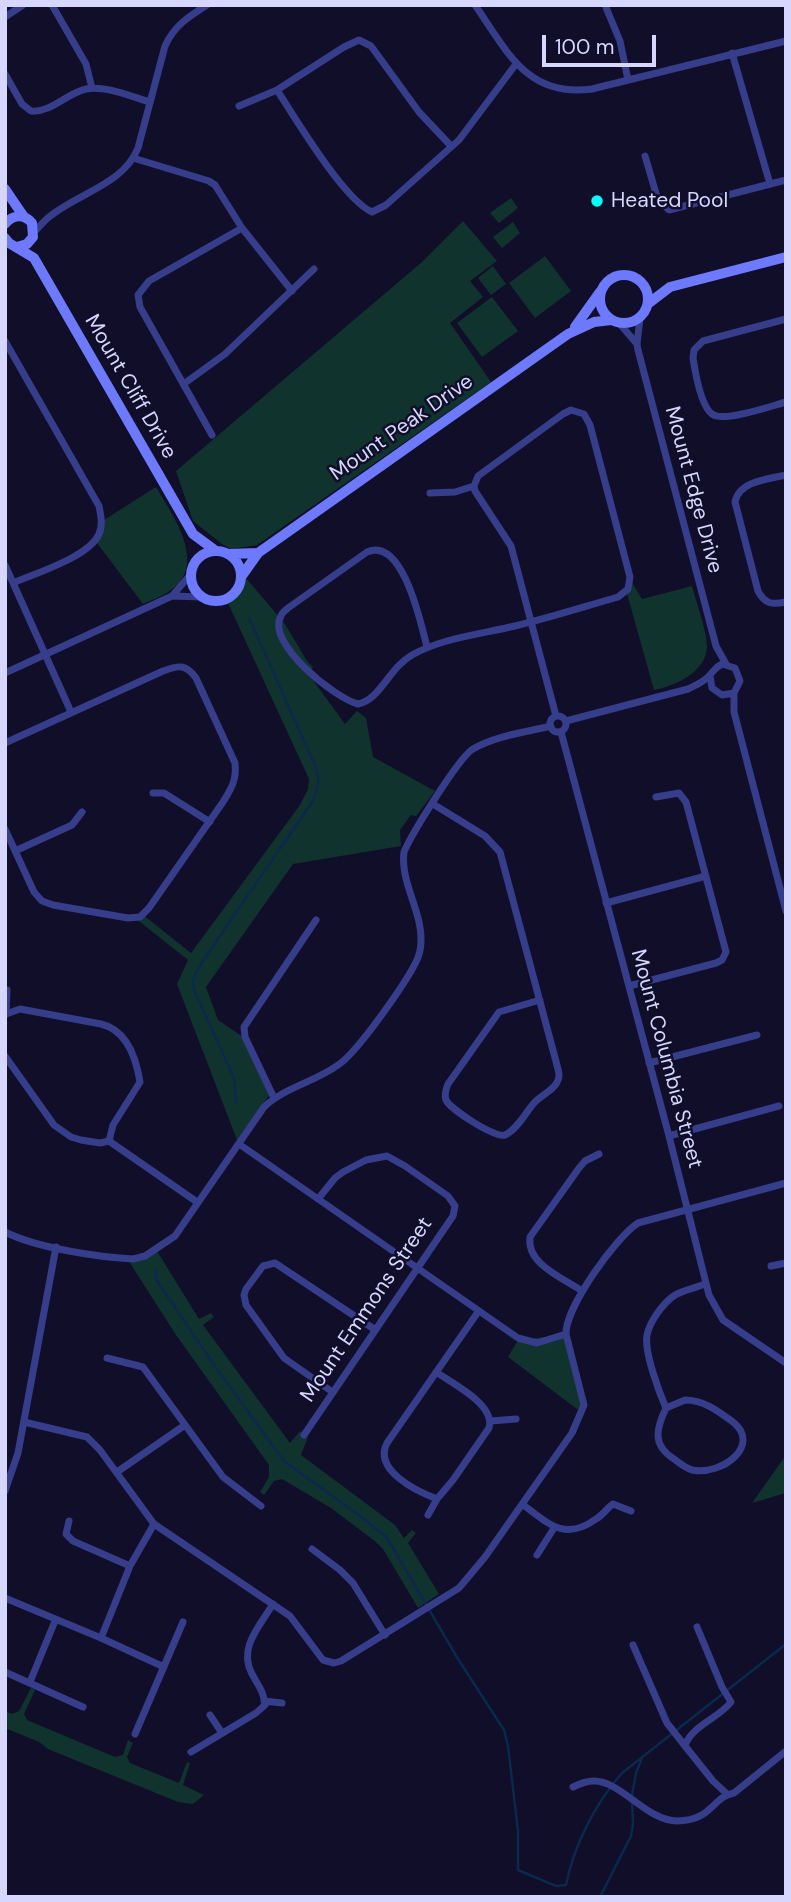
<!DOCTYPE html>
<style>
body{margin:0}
#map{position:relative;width:791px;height:1902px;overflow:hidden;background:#100e28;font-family:"DM Sans",sans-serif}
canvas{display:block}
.frame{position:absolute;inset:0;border:7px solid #d6d6ff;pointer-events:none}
.scale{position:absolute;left:542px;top:35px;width:114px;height:32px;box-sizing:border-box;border:4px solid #d6d6ff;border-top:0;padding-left:9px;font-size:21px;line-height:24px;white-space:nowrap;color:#d6d6ff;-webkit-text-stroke:5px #100e28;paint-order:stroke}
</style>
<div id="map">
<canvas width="791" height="1902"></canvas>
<div class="frame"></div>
<div class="scale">100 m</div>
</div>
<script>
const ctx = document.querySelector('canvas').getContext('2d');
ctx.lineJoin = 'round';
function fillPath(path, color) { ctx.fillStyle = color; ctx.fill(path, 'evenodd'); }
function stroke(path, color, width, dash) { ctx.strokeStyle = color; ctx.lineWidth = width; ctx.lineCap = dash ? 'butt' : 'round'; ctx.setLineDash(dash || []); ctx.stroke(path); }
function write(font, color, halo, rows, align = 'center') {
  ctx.font = font + ' "DM Sans",sans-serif'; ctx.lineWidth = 5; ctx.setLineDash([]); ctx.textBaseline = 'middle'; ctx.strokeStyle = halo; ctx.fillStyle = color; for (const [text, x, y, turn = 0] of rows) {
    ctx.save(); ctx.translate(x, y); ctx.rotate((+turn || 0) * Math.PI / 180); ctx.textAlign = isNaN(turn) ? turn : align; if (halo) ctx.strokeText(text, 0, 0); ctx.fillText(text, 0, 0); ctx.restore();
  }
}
fillPath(new Path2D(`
 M511 198 518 208 499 223 490 213Z
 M463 221 497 261 470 281 483 297 450 323 491 382 257 545 231 549 222 544 193 521 176 471 422 262Z
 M513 222 520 233 502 248 493 237Z
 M545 256 571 291 535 318 509 283Z
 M493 266 506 284 491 295 478 278Z
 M492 297 518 331 482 357 457 323Z
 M156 487C173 516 210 566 168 592 161 597 151 600 143 604L97 543 104 520Z
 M246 578 285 624 307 661 313 667 310 676 345 724 357 711 366 718 373 757 435 791 416 816 411 815 400 830 401 846 293 864 206 987 218 1020 243 1037 270 1094 237 1140 177 984 188 960 135 918 142 914 191 953 300 805 308 789 309 779 228 603 237 595Z
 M631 581 642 599 692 586C696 601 707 632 707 646 707 672 675 686 654 690L626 590Z
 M157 1251 199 1319 211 1313 214 1317 203 1325 290 1443 300 1431 308 1437 301 1455 395 1525 404 1538 412 1530 416 1533 408 1543 439 1594 418 1608 383 1549 376 1542 331 1508 282 1479 274 1481 264 1495 260 1492 269 1477V1465L176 1335 128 1260Z
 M563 1335 584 1406 581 1412 508 1357 518 1340Z
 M786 1455V1493L752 1503Z
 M31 1688 35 1690 24 1714 27 1720 115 1757 123 1755 128 1740 133 1743 127 1757 130 1763 179 1783 187 1762 190 1763 183 1785 204 1795 193 1804 178 1802 48 1749 39 1742 5 1728V1711L12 1714 19 1711Z`), '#11332e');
stroke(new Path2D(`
 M236 1102 234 1078 194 990 193 980 200 965 312 802C318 790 320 782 316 768L249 618
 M156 1271V1279L214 1365 284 1461 360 1516 385 1536 393 1548 458 1659 504 1730 508 1746 518 1831V1870L556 1886 566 1885C574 1845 595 1804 622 1773L786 1644
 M632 1795 636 1773 642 1758
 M600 1897 631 1836 633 1824 632 1802`), '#09294d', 2.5);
stroke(new Path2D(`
 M52 5 86 64 92 88
 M475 5C507 51 527 98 592 89L786 41
 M605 5 620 41 628 80
 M5 17 23 5
 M732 53 770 184
 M5 74 22 104 31 111C51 113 67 93 86 89 105 85 132 97 150 102
 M277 90C295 118 344 200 372 212L386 205 459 140 516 64
 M239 106 277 90 344 47 359 40 371 46 419 112 451 146
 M645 156 658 200 669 210 786 180
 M133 158 209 181 215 185 242 228 292 291
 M34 232C39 227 44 221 49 217 78 193 123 185 138 148L165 46C174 26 188 17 207 5
 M640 318 637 344 638 350 716 646 726 664
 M786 319 703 341 694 350 693 358C695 371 701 406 712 414 723 423 771 406 786 402
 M620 324 637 344
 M5 341 99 506C101 516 103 525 99 534 89 557 36 573 13 583
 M185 383 225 354 314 269
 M212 435 140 307 138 295 149 281 242 228
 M786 475C768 479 739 481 735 502L758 591C765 604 772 605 786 602
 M474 486 475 491 511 546 556 716
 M430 493 455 492 474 486
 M5 565 71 712
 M172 596 202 597
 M427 647C421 624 403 536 367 552L288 608C286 610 282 612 281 616 265 643 336 699 358 704 380 700 389 668 412 655 442 638 481 634 515 626 549 618 583 607 618 597L628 589 630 577 590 425 584 414 571 410 563 414 478 476 474 486
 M5 673 172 596 191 574
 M734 693V712L786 911
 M550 724a8 8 0 1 1 16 0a8 8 0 1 1-16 0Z
 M566 721 688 689C694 686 704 682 709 676 714 671 714 668 722 664L735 668 740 681 734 693 722 695 712 688 710 676
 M561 732 669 1136 709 1295 723 1320 786 1363
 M5 743 163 671C179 665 186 664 196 678L235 763C237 780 231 789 223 802L149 908 140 917 128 918 53 905 42 901 34 892 5 829
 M153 793H164L210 822
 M433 804 485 836 500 852 558 1069C559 1073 560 1076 558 1080 555 1090 541 1095 534 1103 526 1112 517 1130 505 1135 496 1139 450 1109 446 1100 444 1095 446 1089 448 1084L499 1012 540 1000
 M15 851 72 825 82 812
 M606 903 706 876
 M629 986 716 963 722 960 726 952 686 802 679 793 656 797
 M6 1014 20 1009 101 1024C127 1030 136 1057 140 1082L113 1125 109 1141
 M6 1014 7 990
 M5 1056 54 1125 71 1137 81 1140 100 1143 109 1141 197 1202
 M649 1063 757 1035
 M274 1098 245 1037 244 1027 316 920
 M669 1136 779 1106
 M239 1144 518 1338 537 1343 566 1334
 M5 1232C37 1248 97 1257 133 1259L145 1256 175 1236 264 1107C285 1087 315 1082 338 1065 357 1053 405 984 416 962 419 956 421 948 421 941 422 911 400 882 404 852 411 835 459 757 473 749 495 736 526 732 551 726
 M771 1266 786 1263
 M582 1291C563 1278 526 1264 530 1237L579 1168 585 1161 599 1154
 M107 1358 143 1367 223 1477 261 1506
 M436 1372C453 1384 496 1405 489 1428L453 1480 437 1499C416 1491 373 1470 387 1443L478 1312
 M331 1391 284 1358 246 1305 244 1295 246 1289 263 1266 275 1263 374 1329
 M685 1400C704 1400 718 1411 733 1422 762 1445 722 1476 692 1470 685 1468 679 1463 674 1459 652 1445 656 1429 666 1408Z
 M666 1408C659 1392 644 1352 647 1335 650 1321 663 1303 675 1295 684 1290 695 1288 705 1284
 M491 1421 516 1419
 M24 1422 87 1437 100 1450 154 1524 290 1616 323 1660 334 1663 341 1661 459 1588 485 1557 572 1433 584 1405 566 1334C565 1308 616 1237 638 1223L786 1183
 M304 1435 453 1216 455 1206 448 1196 405 1166 387 1156 366 1160 343 1172 335 1178 318 1199
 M117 1472 185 1425
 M5 1491 18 1453 56 1247
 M522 1504C548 1523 564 1542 596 1519 603 1515 607 1508 613 1504L631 1511
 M428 1515 437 1499
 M69 1521 66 1534 73 1541 130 1566
 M312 1549 340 1570 353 1583 385 1635
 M537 1555 554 1528
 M5 1598 101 1638 164 1667
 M697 1627 722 1687 731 1702C719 1718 690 1727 685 1746L713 1781 727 1794
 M101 1638 130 1566 154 1524
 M633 1645 667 1723 685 1746
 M5 1672 83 1707
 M30 1682 55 1621
 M264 1701 282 1703
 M210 1715 222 1733
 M135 1734 183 1622
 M191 1752 256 1713 265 1705C264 1692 258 1685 252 1674 238 1648 259 1627 273 1604
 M573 1787C579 1784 586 1781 594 1781 621 1781 647 1821 677 1821 712 1821 712 1797 734 1793L786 1751`), '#363d8a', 7);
stroke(new Path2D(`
 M5 189 24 217
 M5 224C13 214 24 214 32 223L33 237 27 244 17 247
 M5 238 9 243 34 258 193 534 216 551
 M600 299a24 24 0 1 1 48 0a24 24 0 1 1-48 0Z
 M649 303 670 287 786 257
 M575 327 600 292
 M191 576a25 25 0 1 1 50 0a25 25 0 1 1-50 0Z
 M228 554 258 553
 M241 577 258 553 568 334 594 322 611 320`), '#6d79ff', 10);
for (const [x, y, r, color] of [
 [597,201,7,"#02fffc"]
]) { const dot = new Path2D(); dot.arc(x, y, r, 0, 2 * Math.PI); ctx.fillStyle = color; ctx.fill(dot); stroke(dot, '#100e28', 2.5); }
write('21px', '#d6d6ff', '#100e28', [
 ["Heated Pool",611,201]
], 'left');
write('21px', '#d6d6ff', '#100e28', [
 ["Mount Cliff Drive",130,387,60],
 ["Mount Peak Drive",402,428,-35],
 ["Mount Edge Drive",693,490,75],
 ["Mount Columbia Street",666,1059,75],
 ["Mount Emmons Street",367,1310,-56]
]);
</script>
